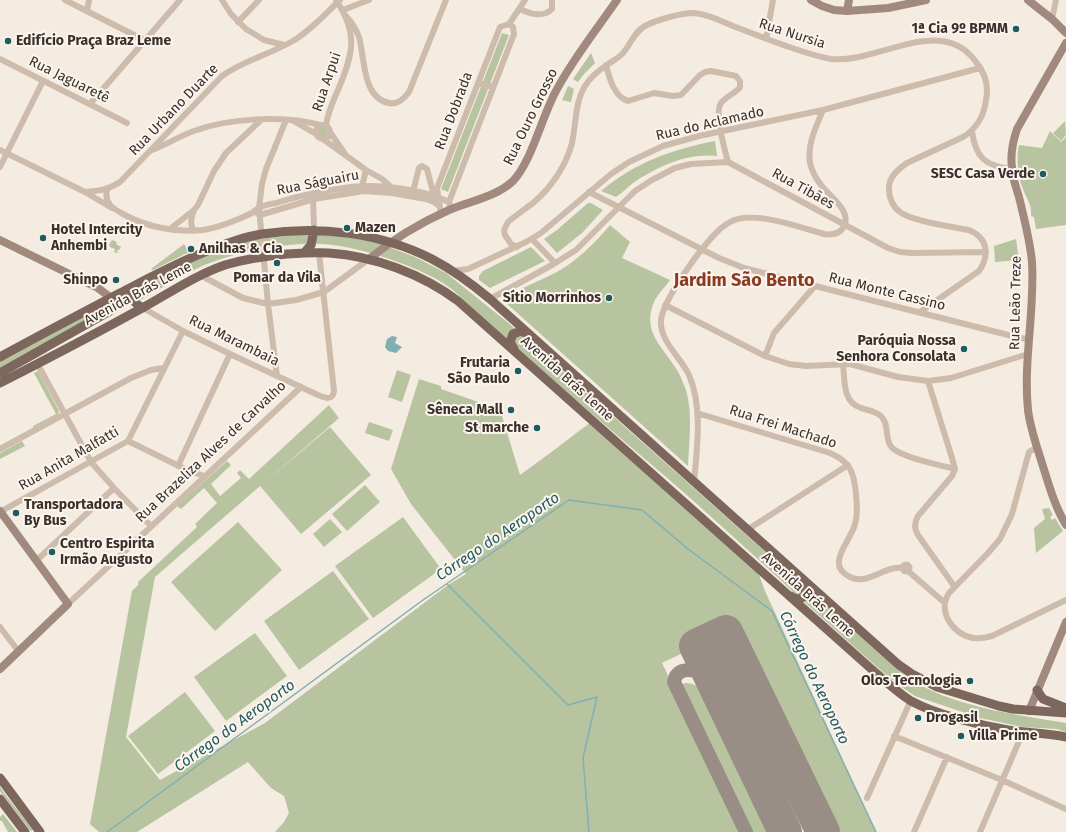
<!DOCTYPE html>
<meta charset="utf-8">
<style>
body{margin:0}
canvas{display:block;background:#f4ebe1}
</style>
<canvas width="1066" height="832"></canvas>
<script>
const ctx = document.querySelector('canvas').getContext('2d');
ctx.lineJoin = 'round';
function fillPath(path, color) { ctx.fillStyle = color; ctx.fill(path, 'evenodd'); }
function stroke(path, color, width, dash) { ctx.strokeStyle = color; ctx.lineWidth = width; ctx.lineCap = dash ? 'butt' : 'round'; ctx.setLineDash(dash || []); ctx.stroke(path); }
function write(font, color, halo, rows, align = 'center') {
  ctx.font = font + ' "Fira Sans",sans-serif'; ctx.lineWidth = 4; ctx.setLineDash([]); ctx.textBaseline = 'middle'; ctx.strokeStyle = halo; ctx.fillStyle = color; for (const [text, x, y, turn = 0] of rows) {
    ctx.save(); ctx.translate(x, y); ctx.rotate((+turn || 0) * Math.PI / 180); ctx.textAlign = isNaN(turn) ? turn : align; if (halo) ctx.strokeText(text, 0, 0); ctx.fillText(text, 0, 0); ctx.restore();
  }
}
fillPath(new Path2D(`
 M502 33 509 35 448 192 441 189Z
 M591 53 595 63 584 74 578 82 573 79Z
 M568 86 574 89 571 102 562 100Z
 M1065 121 1066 135 1061 141 1053 133Z
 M318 132a5 5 0 1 1 10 0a5 5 0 1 1-10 0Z
 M1050 131 1061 142 1066 137V225L1036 229 1034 217 1031 216C1032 203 1027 201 1023 189 1018 178 1016 156 1019 145L1042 148Z
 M715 141 717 156C686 153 659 166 633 183 627 188 622 193 616 197L601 191C634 163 673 149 715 141Z
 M588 203H591L603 210 582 233 557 253 544 239 557 230Z
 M610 225 630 242 622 258 670 280C665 287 657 295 654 302 641 332 664 348 677 370 681 376 683 383 686 390 693 414 689 441 688 466L506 303 504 298C521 288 539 281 557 272 578 260 595 243 610 225Z
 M316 233 373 241 415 257 446 273 506 321 905 676C951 707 1013 714 1066 723V732L1057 729 1023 727 980 718 915 696 897 684C832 629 771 570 708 514 657 468 603 424 551 379 527 359 503 338 480 316 466 303 456 290 438 280 408 263 356 246 322 244 283 242 228 253 194 270 173 281 152 293 132 305L127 293 210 253 257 239Z
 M1016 239 1019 260 995 262 994 246Z
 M112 240 117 242 116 244 121 247 119 250H117L118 253 114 252 115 249 110 247 109 245Z
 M184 244 189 252 153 270 151 269Z
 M531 247 545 261 490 288 479 280V276L483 271Z
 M96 310 98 314 46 349 47 352 20 367 0 372V361Z
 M397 370 411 375 402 402 388 397Z
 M38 371 59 411 58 414 34 428 33 426 56 414 34 373Z
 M419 379 441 386V389L484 404 502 416 520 475C544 458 567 440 591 422L758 572 765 591 876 832H823L726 632 662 663 743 832H275L284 822 289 813 284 796 271 788 248 762 137 832H99L90 824 132 591 138 585V582L197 527 195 524 217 503 204 488 181 509 177 506 227 461 231 465 211 484 220 496 241 478 237 473 240 470 249 479 329 405 339 418 262 485 330 427 371 475 301 534 260 486 155 577 126 737 160 780 265 723 448 585 466 574 411 504 391 469Z
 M369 422 393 430 389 441 365 433Z
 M22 441 25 446 0 459V453Z
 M365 485 380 502 347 531 332 514Z
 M1049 508 1053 515 1050 517 1052 520 1055 518 1063 531 1036 553 1034 528 1045 519 1042 509Z
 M403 517 441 569 373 618 335 566Z
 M330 519 342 532 324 547 313 534Z
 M238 522 282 570 215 631 171 582Z
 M333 571 369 619 299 670 264 621Z
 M255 633 287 676 226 721 194 677Z
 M685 683C696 682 716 696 723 705L785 832H750L682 691V685Z
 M185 692 215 731 158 774 128 736Z
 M0 787 4 793 33 830 31 831 28 828 0 791Z
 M3 814 17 832H8L2 821H0V817Z`), '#b8c4a0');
fillPath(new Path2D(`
 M392 336 397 337 395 343 402 347 396 353 388 351 385 347 387 339Z`), '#7fb0b2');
stroke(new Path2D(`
 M447 584 568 705 597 697 583 758 589 832
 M107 832 423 600 569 500 642 510 688 549 772 611 876 832`), '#7fb0b2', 1.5);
stroke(new Path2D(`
 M746 832 674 682C679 654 725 683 735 693 740 698 743 705 747 711`), '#988e86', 14);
stroke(new Path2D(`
 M785 832 696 646 726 632 823 832`), '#988e86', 34);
stroke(new Path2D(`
 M65 0 146 41
 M222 0 231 14 246 29 264 40 284 45
 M520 9C530 14 543 18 552 9V0
 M343 10 369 0
 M87 11 89 0
 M346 16C352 22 356 29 359 37 365 58 362 98 389 103 398 105 404 99 409 92L446 0
 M1052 19 1056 0
 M238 22 259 0
 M766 39 773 0
 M0 59 127 123
 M606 65C609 77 614 97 628 101L654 93 673 96 681 95 700 75 705 72 711 71 736 76 740 81V87C735 94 726 96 721 103 714 112 725 151 728 162
 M478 83 493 87
 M90 104 180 0
 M292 120 316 134
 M316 132a7 7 0 1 1 14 0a7 7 0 1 1-14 0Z
 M326 125C328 112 333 101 338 90 353 54 359 34 336 0
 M330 132 345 154
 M972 132C976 158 985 166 1012 169
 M323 139 366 170 382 179 391 187
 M0 150 85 192 112 208
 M152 150C166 145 179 136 194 131 228 118 285 115 320 125
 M0 167 43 81
 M107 189C104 203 112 208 123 214 146 227 177 233 203 230 217 228 238 220 252 213 254 212 256 209 259 208 264 205 271 204 276 203 301 195 326 190 351 187 380 184 422 189 449 202
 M361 190 366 170
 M85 192C98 191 108 190 120 182L222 76C244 60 268 55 291 42 309 32 325 14 340 0
 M589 192 719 258 744 268 1020 338 1029 339
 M313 195 314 230
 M412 195 419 168 422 166 427 169 434 196
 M450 206 449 202 452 194 514 34 513 27 509 24
 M258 214 260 215 314 199 364 191 392 193 426 199 434 202 439 206
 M441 214 437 188 500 27 509 24 525 0
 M170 229 194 210 198 205 214 171 226 153 261 120
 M193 230C190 223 191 218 194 210
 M532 239 555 263
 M517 247 511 244 505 235 504 230 508 222C516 215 525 209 533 203 551 188 566 166 572 143 576 125 575 102 585 86 590 78 599 70 607 65 612 61 619 58 623 53 631 44 634 32 645 26 656 20 681 13 694 13 708 14 721 21 733 26 754 34 774 42 795 49 807 53 819 57 831 59 878 64 941 13 976 62 985 73 989 86 986 100 984 116 976 129 963 137L907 163C897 170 888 178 889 190 889 198 893 207 900 212 911 221 953 227 969 230 988 238 990 255 979 271L920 312
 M453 271 468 269 526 242 541 233 611 174 629 162 663 146 699 136 823 110 980 68
 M200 275 243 298 268 304 296 300 324 292 369 259
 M490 299 552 265 576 250 635 191 652 180 675 168 691 164 728 162 888 248 900 252 912 253 986 252
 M665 305 765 356 789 364 806 366 850 364 898 377 928 381 951 378 1028 354
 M143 308 183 331 230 354 318 395C325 398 333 401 334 391L319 253
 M765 356 774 333 814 287
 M37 363 91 462 114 488 151 526
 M843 364C845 380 842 402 861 408 868 410 875 411 881 416 889 424 885 436 890 445 896 457 941 465 955 469
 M277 376 268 304 259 208 262 184 266 169 286 120
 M928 381 952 458 955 469 952 476 918 516C914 523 914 529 918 535L954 586
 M697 413 830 453C851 462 854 473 856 494 857 504 858 515 855 524 851 541 824 565 850 577 868 586 885 565 903 568
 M128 441 187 470 204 476
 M1037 447 1029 452 1012 514 1000 539 989 552 949 593C937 612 953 634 973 638 979 639 985 638 992 636L1066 600
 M0 449 131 378 151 370 164 368
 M178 466 230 354
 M694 483C697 448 703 407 689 375 681 358 663 344 661 325 658 304 704 244 720 229 725 225 732 220 738 219 762 213 801 228 824 234 831 235 839 234 843 228 854 212 829 196 821 185 816 179 812 171 810 163 807 144 816 127 823 110
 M0 512 128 441 183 331
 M747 530 848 465
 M37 560 114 488
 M902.5 568a3.5 3.5 0 1 1 7 0a3.5 3.5 0 1 1-7 0Z
 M908 571 945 603
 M68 604 301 387
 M0 627 19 652
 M894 736 1002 780 1066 809
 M867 798 911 700
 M914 832 947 757
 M980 832 1023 732`), '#cdbbac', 6);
stroke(new Path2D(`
 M811 0 822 6 834 10 847 11 888 8 926 0
 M1028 0 1052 19 1066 33
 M847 11 849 0
 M1066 43 1017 129C1013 141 1010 154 1012 167 1012 177 1016 187 1019 197 1024 218 1030 240 1032 262 1035 311 1023 361 1028 410 1030 427 1036 444 1041 460 1048 482 1054 505 1066 525
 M0 240 98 288 111 298
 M369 259C392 240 422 222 449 210 470 201 496 197 513 181 532 161 542 116 556 91 572 60 597 29 617 0
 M0 511 68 604 0 669
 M1029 711 1066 622`), '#a18a7d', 8);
stroke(new Path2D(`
 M304 253 311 245 314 230
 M136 285C126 294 132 302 143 308
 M514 349 510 342 513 334 521 331 528 334
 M0 357C40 335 80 314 120 293 149 278 177 263 207 251 225 244 243 237 262 234 319 225 381 233 432 259 453 270 472 284 490 299L843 615 899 665 912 674 937 687 999 706 1013 709 1066 713
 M0 373 110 311 114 306 111 298
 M0 383C49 358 97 333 144 307 171 292 196 275 225 265 245 259 266 256 287 254 301 253 315 252 329 253 374 256 422 274 458 301L868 666C882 678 895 691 911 701 937 715 979 725 1008 730 1027 733 1047 733 1066 737
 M791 596C796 600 801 600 805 595L806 589 800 580
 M1037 690 1043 699 1066 708
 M0 778 40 832
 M0 799 25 832`), '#7d675c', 9);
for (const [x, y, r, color] of [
 [1016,29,4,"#1f5a5e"],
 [8,41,4,"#1f5a5e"],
 [1043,174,4,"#1f5a5e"],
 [347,228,4,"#1f5a5e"],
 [43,238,4,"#1f5a5e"],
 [191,249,4,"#1f5a5e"],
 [277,263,4,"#1f5a5e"],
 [116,280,4,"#1f5a5e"],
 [609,298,4,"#1f5a5e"],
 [964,349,4,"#1f5a5e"],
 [518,371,4,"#1f5a5e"],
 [511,410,4,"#1f5a5e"],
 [537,428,4,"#1f5a5e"],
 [16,513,4,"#1f5a5e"],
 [52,552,4,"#1f5a5e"],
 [970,681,4,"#1f5a5e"],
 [918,718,4,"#1f5a5e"],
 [961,736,4,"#1f5a5e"]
]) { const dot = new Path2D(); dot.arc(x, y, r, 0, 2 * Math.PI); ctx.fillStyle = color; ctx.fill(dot); stroke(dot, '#fbf5ee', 1.5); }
write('bold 14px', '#3b302b', '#fbf5ee', [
 ["1ª Cia 9º BPMM",1008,29],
 ["Edifício Praça Braz Leme",16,41,"left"],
 ["SESC Casa Verde",1035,174],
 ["Mazen",355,228,"left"],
 ["Hotel Intercity",51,230,"left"],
 ["Anhembi",51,246,"left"],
 ["Anilhas & Cia",199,249,"left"],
 ["Pomar da Vila",277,278,"center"],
 ["Shinpo",108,280],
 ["Sítio Morrinhos",601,298],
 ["Paróquia Nossa",956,341],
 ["Senhora Consolata",956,357],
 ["Frutaria",510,363],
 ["São Paulo",510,379],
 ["Sêneca Mall",503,410],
 ["St marche",529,428],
 ["Transportadora",24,505,"left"],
 ["By Bus",24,521,"left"],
 ["Centro Espirita",60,544,"left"],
 ["Irmão Augusto",60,560,"left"],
 ["Olos Tecnologia",962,681],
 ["Drogasil",926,718,"left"],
 ["Villa Prime",969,736,"left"]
], 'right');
write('14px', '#3b302b', '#fbf5ee', [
 ["Rua Nursia",792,34,18],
 ["Rua Jaguaretê",69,80,26],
 ["Rua Arpui",327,82,-71],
 ["Rua Urbano Duarte",174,110,-46],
 ["Rua Dobrada",454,111,-69],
 ["Rua Ouro Grosso",531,117,-64],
 ["Rua do Aclamado",710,124,-13],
 ["Rua Ságuairu",318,183,-11],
 ["Rua Tibães",803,189,29],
 ["Rua Monte Cassino",887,292,14],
 ["Avenida Brás Leme",138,294,-28],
 ["Rua Leão Treze",1016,303,-89],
 ["Rua Marambaia",234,341,26],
 ["Avenida Brás Leme",567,379,42],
 ["Rua Frei Machado",783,427,18],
 ["Rua Brazeliza Alves de Carvalho",211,452,-43],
 ["Rua Anita Malfatti",69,459,-30],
 ["Avenida Brás Leme",808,595,42]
]);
write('italic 15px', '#1f5a5e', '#fbf5ee', [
 ["Córrego do Aeroporto",498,537,-34],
 ["Córrego do Aeroporto",814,678,65],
 ["Córrego do Aeroporto",235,726,-36]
]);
write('bold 18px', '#8c3b22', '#fbf5ee', [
 ["Jardim São Bento",744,281]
]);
</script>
